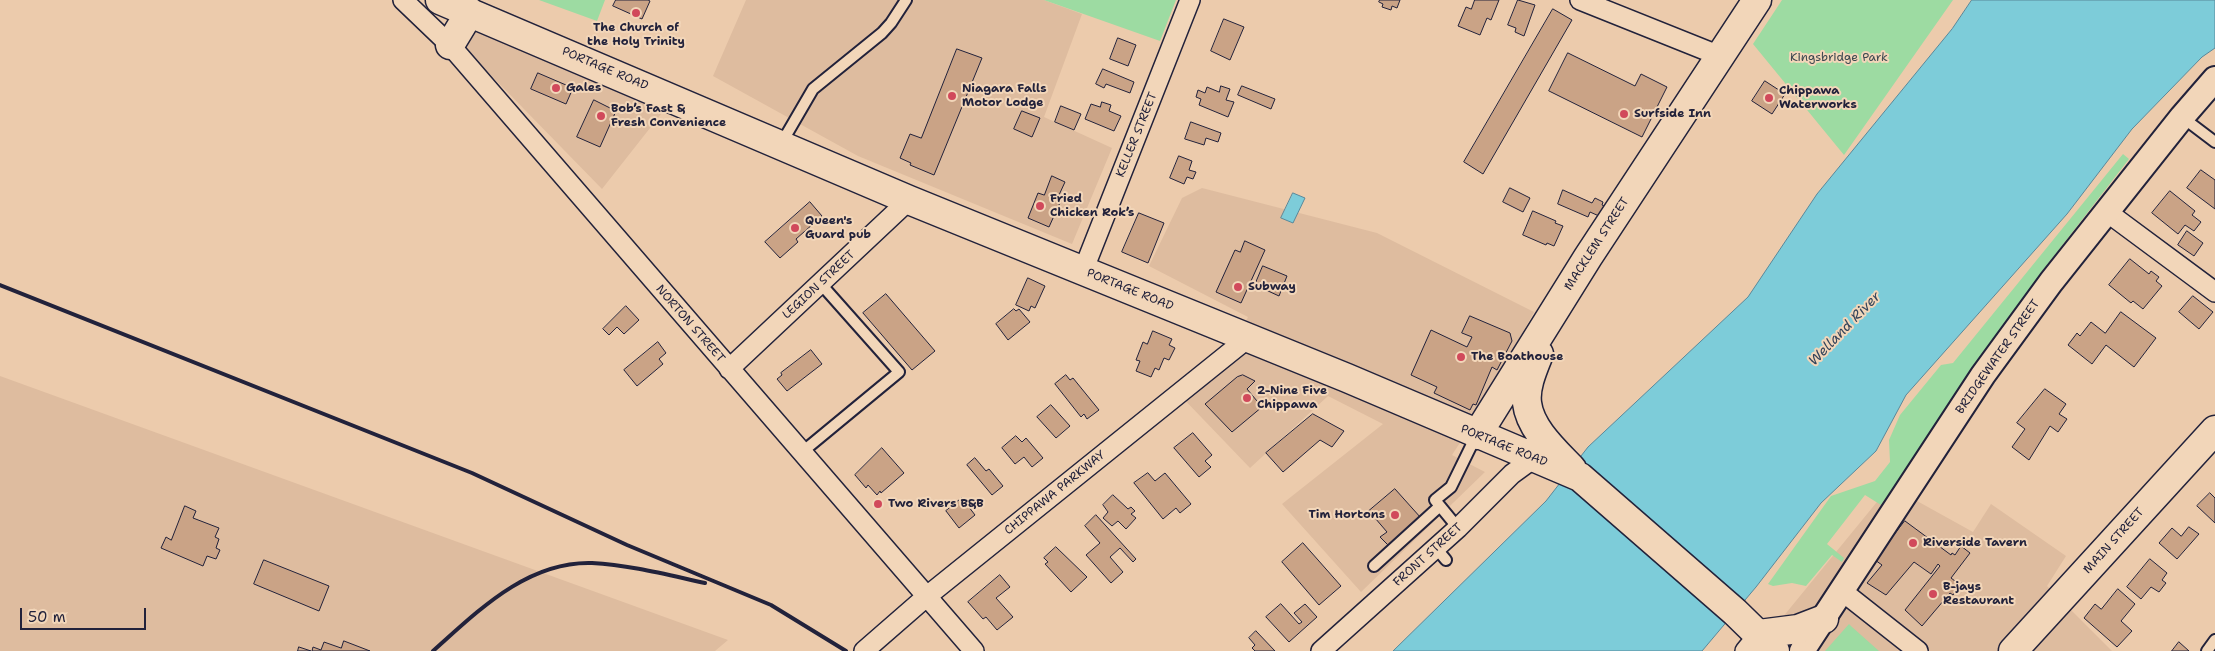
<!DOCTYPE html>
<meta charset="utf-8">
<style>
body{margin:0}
#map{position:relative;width:2215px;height:651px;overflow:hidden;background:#eccbac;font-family:"Shantell Sans",sans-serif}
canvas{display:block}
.scale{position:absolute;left:20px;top:608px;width:126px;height:22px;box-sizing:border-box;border:2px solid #22223b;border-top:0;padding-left:6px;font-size:15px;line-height:18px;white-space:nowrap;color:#22223b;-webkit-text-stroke:4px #f2d6b9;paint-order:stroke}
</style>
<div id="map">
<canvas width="2215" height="651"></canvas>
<div class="scale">50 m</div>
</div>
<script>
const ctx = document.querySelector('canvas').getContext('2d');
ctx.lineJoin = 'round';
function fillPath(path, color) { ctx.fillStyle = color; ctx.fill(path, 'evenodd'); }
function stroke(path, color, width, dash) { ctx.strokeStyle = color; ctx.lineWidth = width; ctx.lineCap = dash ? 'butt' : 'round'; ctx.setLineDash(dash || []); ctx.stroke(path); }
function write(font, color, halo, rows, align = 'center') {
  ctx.font = font + ' "Shantell Sans",sans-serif'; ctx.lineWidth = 4; ctx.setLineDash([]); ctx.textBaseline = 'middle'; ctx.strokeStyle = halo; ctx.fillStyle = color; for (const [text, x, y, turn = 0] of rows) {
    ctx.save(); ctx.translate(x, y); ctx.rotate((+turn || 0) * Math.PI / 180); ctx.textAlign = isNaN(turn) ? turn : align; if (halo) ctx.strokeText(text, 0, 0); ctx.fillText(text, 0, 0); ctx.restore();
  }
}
fillPath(new Path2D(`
 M746 0H1044L1082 14 1044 117 1112 148 1072 244 858 156 713 76Z
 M452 17 665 109 602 189 443 26Z
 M1202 188 1377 233 1534 312 1472 424 1452 455 1485 472 1361 592 1282 504 1383 424 1328 396 1250 468 1178 393 1231 352 1248 317 1149 266 1182 198Z
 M0 376 728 640 715 651H0Z
 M1890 486 1973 532 1991 504 2066 556 2047 586 2112 651H1755Z`), '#debc9f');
fillPath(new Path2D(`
 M539 0H605L597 21Z
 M1044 0H1176L1160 41Z
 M1782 0H1953L1844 155 1753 44Z
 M2123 154 2129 159 2040 274 1881 505 1865 495 1827 544 1844 558 1842 562 1832 555 1806 586 1792 583 1773 586 1768 584 1831 496 1875 481 1890 462 1889 440 1900 415 1941 365 1953 363Z
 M1849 624 1852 627 1879 651H1825Z`), '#9ddba2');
const water = new Path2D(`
 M1972 0H2215V48L2202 57 2132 129 2067 214 1906 395 1876 451 1821 503 1756 587 1702 651H1393L1546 501 1588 447 1748 297 1817 194 1952 29Z
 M1293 193 1305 198 1293 223 1281 218Z`);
fillPath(water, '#7dccd9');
stroke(water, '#59889a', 1);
const building = new Path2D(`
 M616 0H648L650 1 642 19 613 6Z
 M1380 0H1400L1397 8 1392 6 1391 10 1382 7 1383 4 1379 2Z
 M1475 0H1499L1491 20 1487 18 1480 35 1458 26 1466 7 1471 9Z
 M1518 0 1535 5 1524 36 1515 32 1516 28 1508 25Z
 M1553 9 1572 20 1483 174 1464 162Z
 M1224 19 1244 27 1230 60 1211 51Z
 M1118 38 1136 45 1128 66 1110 59Z
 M957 49 982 58 934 175 910 165 911 163 900 158 910 134 921 138Z
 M1568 53 1635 86 1641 74 1667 87 1642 137 1549 91Z
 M1103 69 1134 82 1130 93 1106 84 1104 88 1096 84Z
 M538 73 573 88 566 104 531 89Z
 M1765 81 1785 94 1772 114 1752 101Z
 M1221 86 1230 89 1226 100 1234 102 1228 117 1199 105 1201 99 1196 97 1198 90 1205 93 1207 87 1219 92Z
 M1242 86 1275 99 1271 109 1238 95Z
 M594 100 616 111 600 147 577 137Z
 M1102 102 1111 105 1109 111 1121 116 1114 131 1085 119 1091 104 1100 107Z
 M1061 106 1081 114 1074 130 1055 122Z
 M1022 111 1040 118 1032 137 1014 129Z
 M1191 122 1221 133 1218 142 1206 138 1204 145 1185 139Z
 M1179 156 1192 161 1189 170 1196 172 1193 179 1187 177 1184 184 1170 178Z
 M2201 170 2215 180V209L2187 188Z
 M1052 176 1065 182 1059 195 1063 196 1049 227 1028 218 1038 193 1044 195Z
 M1510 188 1530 198 1523 212 1503 202Z
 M1563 190 1592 203 1595 198 1603 202 1602 205 1604 206 1599 216 1590 212 1588 217 1558 204Z
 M2170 191 2195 211 2192 215 2201 222 2194 231 2185 225 2178 234 2152 213Z
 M810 202 822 216 796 239 798 242 780 258 765 242Z
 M1533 211 1556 221 1555 223 1563 226 1554 246 1547 243 1546 245 1523 235Z
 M1139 213 1164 223 1148 263 1122 252Z
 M2187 231 2203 243 2194 256 2178 245Z
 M1245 241 1265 250 1241 303 1216 292 1235 250 1240 252Z
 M2130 259 2149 274 2151 271 2159 277 2156 281 2162 286 2143 309 2133 301 2131 303 2109 285Z
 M1263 266 1287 276 1279 296 1255 285Z
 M1028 278 1045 286 1035 308 1031 306 1029 311 1016 305Z
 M886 294 935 351 912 370 863 313Z
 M2193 296 2213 312 2199 329 2179 312Z
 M626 306 639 320 624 334 617 327 609 335 603 329Z
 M1014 309 1016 311 1019 309 1030 322 1008 340 996 324Z
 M2121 312 2156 338 2134 367 2106 345 2092 364 2068 345 2077 333 2080 336 2091 322 2105 333Z
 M1470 316 1510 333 1512 341 1497 370 1492 367 1476 405 1473 404 1470 410 1434 393 1437 387 1411 375 1431 330 1467 347 1472 337 1462 333Z
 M1153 331 1172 339 1169 345 1175 348 1169 360 1164 358 1159 370 1155 368 1151 377 1136 371 1140 361 1136 360 1143 342 1147 344Z
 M658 342 666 353 659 359 663 364 637 386 624 370Z
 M811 350 822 364 787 391 777 379 782 375 781 373Z
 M1066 375 1070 380 1073 378 1099 410 1087 419 1084 414 1081 417 1055 384Z
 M1243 375 1255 381 1247 389 1262 407 1232 432 1205 404 1237 377Z
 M2045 389 2066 404 2059 414 2067 419 2058 432 2050 426 2029 460 2012 447 2025 429 2017 423Z
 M1051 405 1070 426 1056 438 1037 417Z
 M1313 414 1344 431 1332 447 1320 440 1283 472 1266 453Z
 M1193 433 1212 455 1205 461 1211 467 1199 477 1174 448Z
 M1016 436 1022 442 1026 438 1043 458 1032 467 1024 457 1015 464 1002 448Z
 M882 448 904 473 881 493 880 491 877 495 868 485 866 488 855 475Z
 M975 458 986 471 989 469 1003 486 992 495 967 465Z
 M1148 473 1155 481 1165 473 1191 504 1180 513 1176 508 1163 519 1134 483Z
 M1395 489 1421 518 1389 546 1380 537 1387 532 1369 511Z
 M2210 493 2215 498V523L2197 506Z
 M1113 495 1128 509 1131 507 1135 511 1131 514 1136 518 1126 529 1118 521 1112 526 1103 518 1108 512 1103 505Z
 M962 498 975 515 959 528 946 511Z
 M185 506 196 511 193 518 219 528 215 537 219 539 216 548 220 550 216 559 207 556 203 566 161 548 166 537 171 540Z
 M1096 515 1136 559 1133 562 1120 548 1110 557 1123 572 1111 583 1086 555 1100 543 1085 526Z
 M1905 521 1951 555 1952 553 1955 555 1961 546 1970 553 1951 578 1959 584 1962 583 1953 595 1950 593 1922 626 1905 610 1940 566 1938 564 1931 574 1914 562 1886 595 1867 583 1882 565 1875 560Z
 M2189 527 2199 534 2177 559 2159 543 2172 528 2181 536Z
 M1303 543 1341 586 1319 605 1282 562Z
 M1056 547 1087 577 1071 592 1045 564 1048 562 1044 558Z
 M2150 559 2167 573 2162 580 2166 583 2159 592 2151 587 2141 599 2127 587Z
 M264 560 329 586 319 611 254 584Z
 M1000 575 1010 587 996 598 1013 617 997 630 986 617 983 619 968 602Z
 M2118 589 2135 604 2121 621 2132 631 2117 647 2084 618 2095 604 2101 609Z
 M1281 604 1299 624 1302 622 1294 613 1305 604 1317 617 1289 642 1266 617Z
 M1256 631 1275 651H1255L1252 648 1255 645 1249 638Z
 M344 641 370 651H312L313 647 321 650 324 642 341 648Z
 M2179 642 2189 651H2172Z
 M299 647 311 651H298Z`);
fillPath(building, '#caa386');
stroke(building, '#22223b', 1);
const service = new Path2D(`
 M2182 117 2215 142
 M781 144 813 89 882 33 891 23 906 0
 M801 453 899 372 820 283
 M1458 528 1435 500 1451 487 1476 436
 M1436 548 1446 560
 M1374 566 1440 506
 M2207 651 2215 640`);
const minor = new Path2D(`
 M403 0 450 45 974 651
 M1580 0 1720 56
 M2107 212 2215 292
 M1083 271 1190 0
 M729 369 909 200
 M1842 591 1918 651
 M864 651 926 597 1248 338
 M1321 651 1458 528 1512 474 1534 458
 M1745 651 1759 634`);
const tertiary = new Path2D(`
 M1802 651 1983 375 2051 282 2182 117 2215 79`);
const secondary = new Path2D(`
 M440 0 909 200 1347 378 1580 477 1735 612 1775 651
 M450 45 470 12
 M1539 354C1533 369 1525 387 1527 403 1530 429 1555 451 1572 469
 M1477 435 1588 257 1757 0
 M1759 634 1798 629 1824 619
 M2013 651 2215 430`);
stroke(service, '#22223b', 14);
stroke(minor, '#22223b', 22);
stroke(tertiary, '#22223b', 28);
stroke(secondary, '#22223b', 31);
stroke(service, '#f2d6b9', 10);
stroke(minor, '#f2d6b9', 19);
stroke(tertiary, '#f2d6b9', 24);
stroke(secondary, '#f2d6b9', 28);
stroke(new Path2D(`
 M0 285 472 473 627 545 771 605 846 651
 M433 651C478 611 527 561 592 563 630 565 668 575 705 583`), '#22223b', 4);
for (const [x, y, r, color] of [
 [636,13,5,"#d1495b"],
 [556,88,5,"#d1495b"],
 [952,96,5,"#d1495b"],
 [1769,98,5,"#d1495b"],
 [1624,114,5,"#d1495b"],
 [601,116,5,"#d1495b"],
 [1040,206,5,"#d1495b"],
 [795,228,5,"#d1495b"],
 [1238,287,5,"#d1495b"],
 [1461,357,5,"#d1495b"],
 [1247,398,5,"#d1495b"],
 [878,504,5,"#d1495b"],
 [1395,515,5,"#d1495b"],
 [1913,543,5,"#d1495b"],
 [1933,594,5,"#d1495b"]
]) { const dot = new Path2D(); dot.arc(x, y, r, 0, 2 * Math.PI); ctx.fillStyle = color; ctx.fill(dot); stroke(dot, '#f2d6b9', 2); }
write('bold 12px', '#22223b', '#f2d6b9', [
 ["The Church of",636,28,"center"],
 ["the Holy Trinity",636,42,"center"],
 ["Gales",566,88],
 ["Niagara Falls",962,89],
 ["Motor Lodge",962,103],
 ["Chippawa",1779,91],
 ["Waterworks",1779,105],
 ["Bob’s Fast &",611,109],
 ["Fresh Convenience",611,123],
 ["Surfside Inn",1634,114],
 ["Fried",1050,199],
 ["Chicken Rok’s",1050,213],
 ["Queen's",805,221],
 ["Guard pub",805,235],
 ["Subway",1248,287],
 ["The Boathouse",1471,357],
 ["2-Nine Five",1257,391],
 ["Chippawa",1257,405],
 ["Two Rivers B&B",888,504],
 ["Tim Hortons",1385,515,"right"],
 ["Riverside Tavern",1923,543],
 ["B-jays",1943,587],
 ["Restaurant",1943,601]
], 'left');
write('12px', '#3b4750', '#f2d6b9', [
 ["Kingsbridge Park",1839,58]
]);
write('12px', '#22223b', '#f2d6b9', [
 ["PORTAGE ROAD",605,69,23],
 ["KELLER STREET",1137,135,-68],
 ["MACKLEM STREET",1597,244,-57],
 ["LEGION STREET",819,285,-43],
 ["PORTAGE ROAD",1130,290,22],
 ["NORTON STREET",690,324,49],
 ["BRIDGEWATER STREET",1998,357,-55],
 ["PORTAGE ROAD",1504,446,22],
 ["CHIPPAWA PARKWAY",1055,493,-39],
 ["MAIN STREET",2114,541,-48],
 ["FRONT STREET",1428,555,-42]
]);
write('italic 14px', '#34445b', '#f2d6b9', [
 ["Welland River",1845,329,-46]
]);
</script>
